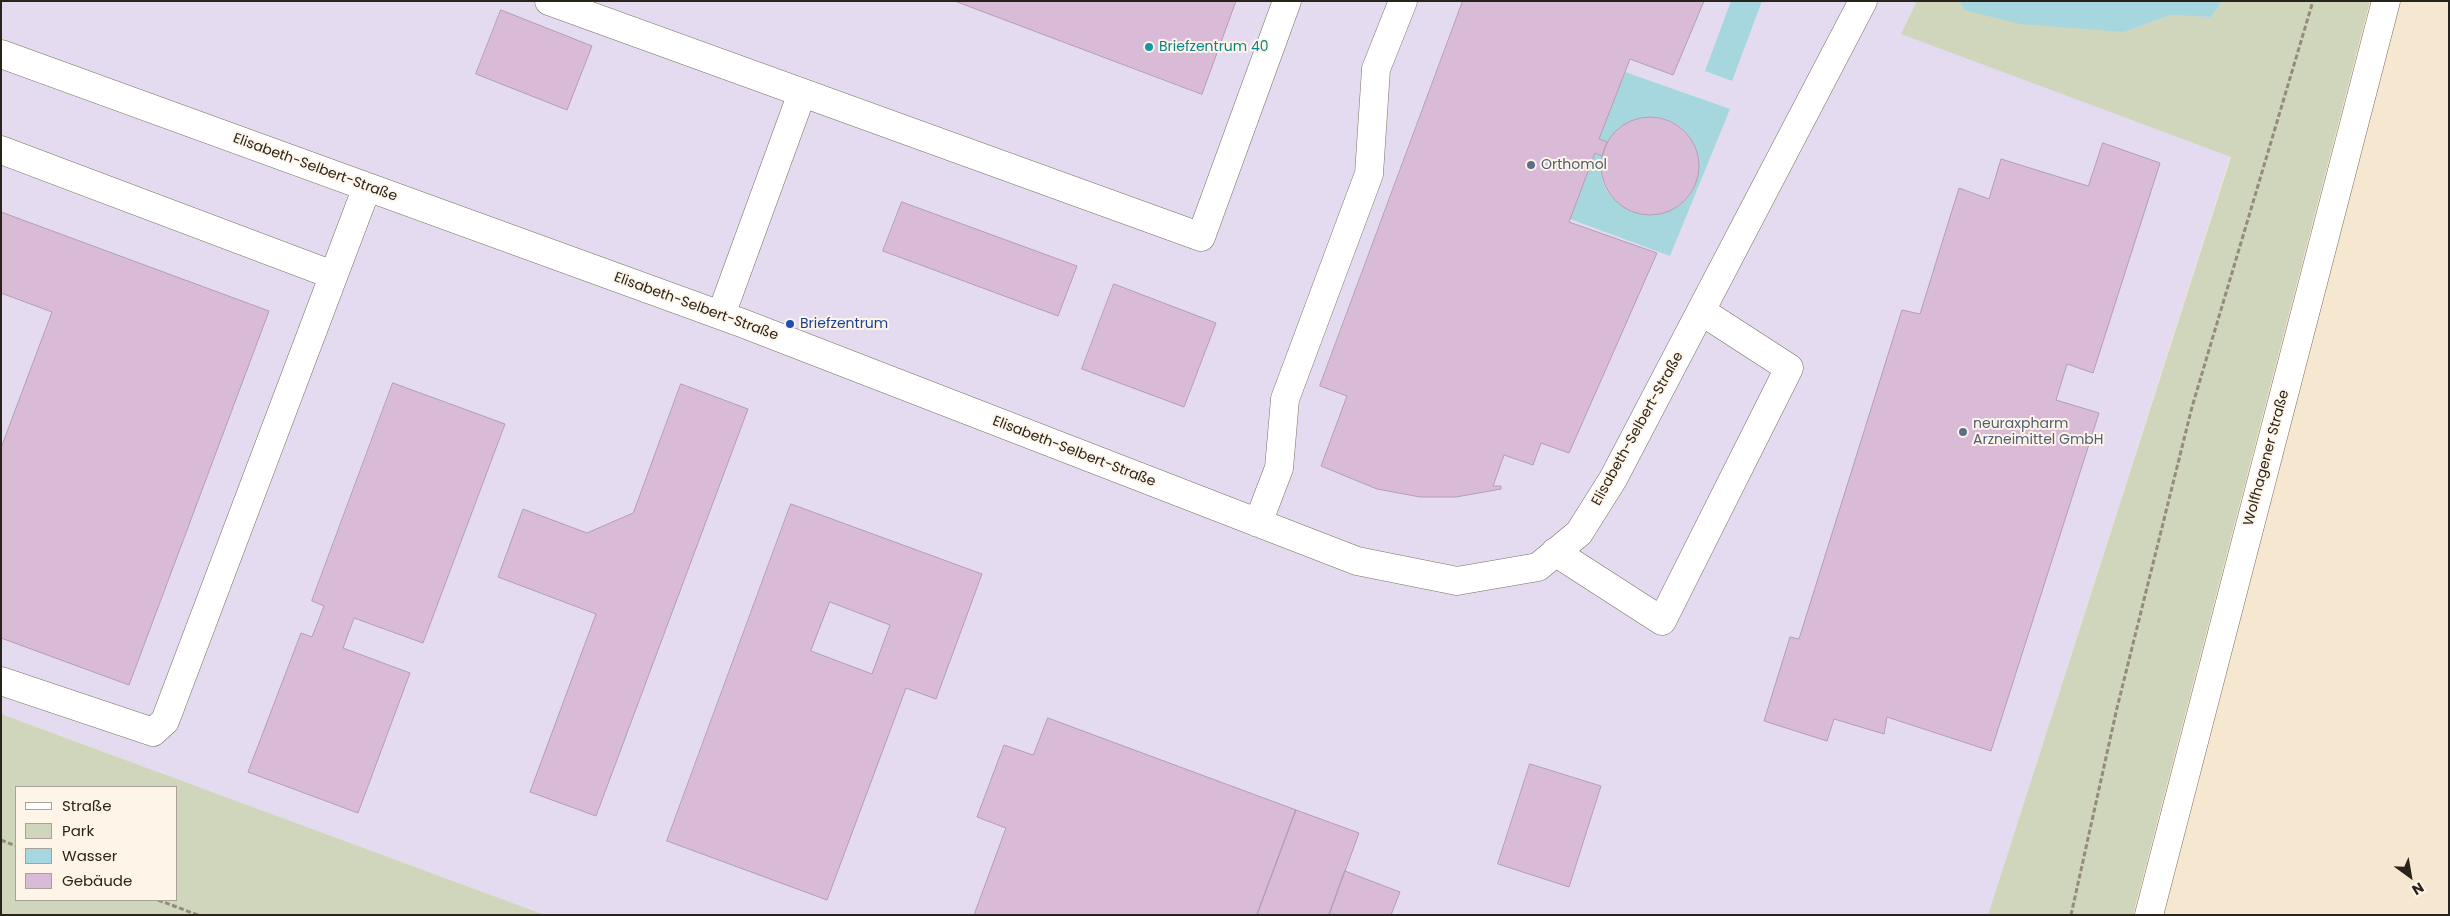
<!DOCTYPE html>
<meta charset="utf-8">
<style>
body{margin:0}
#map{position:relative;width:2450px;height:916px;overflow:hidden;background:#f6e7d1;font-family:Poppins,sans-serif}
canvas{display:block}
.frame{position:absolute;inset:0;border:2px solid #29241b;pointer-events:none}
.legend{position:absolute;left:15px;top:786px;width:162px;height:115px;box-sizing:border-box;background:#fef5e8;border:1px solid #a9a196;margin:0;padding:6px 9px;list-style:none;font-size:15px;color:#29241b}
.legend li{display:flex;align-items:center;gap:10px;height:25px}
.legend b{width:25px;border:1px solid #a9a196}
.north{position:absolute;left:2385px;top:851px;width:50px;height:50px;-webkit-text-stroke:4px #fef5e8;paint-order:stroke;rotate:148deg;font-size:14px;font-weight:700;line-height:20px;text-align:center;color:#29241b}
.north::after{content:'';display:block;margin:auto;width:18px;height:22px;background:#29241b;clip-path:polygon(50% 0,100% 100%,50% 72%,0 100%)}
</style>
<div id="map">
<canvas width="2450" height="916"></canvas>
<div class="frame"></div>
<ul class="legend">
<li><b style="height:6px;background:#fff"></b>Straße</li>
<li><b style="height:14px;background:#cfd6bc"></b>Park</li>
<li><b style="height:14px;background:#a6d7de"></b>Wasser</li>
<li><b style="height:14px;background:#dabbd7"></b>Gebäude</li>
</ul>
<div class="north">N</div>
</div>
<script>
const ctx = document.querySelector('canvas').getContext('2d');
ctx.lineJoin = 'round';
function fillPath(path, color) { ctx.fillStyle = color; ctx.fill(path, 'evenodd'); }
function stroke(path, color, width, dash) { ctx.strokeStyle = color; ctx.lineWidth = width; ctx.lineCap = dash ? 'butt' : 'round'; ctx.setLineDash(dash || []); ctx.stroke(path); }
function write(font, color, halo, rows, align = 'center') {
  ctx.font = font + ' Poppins,sans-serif'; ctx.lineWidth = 4; ctx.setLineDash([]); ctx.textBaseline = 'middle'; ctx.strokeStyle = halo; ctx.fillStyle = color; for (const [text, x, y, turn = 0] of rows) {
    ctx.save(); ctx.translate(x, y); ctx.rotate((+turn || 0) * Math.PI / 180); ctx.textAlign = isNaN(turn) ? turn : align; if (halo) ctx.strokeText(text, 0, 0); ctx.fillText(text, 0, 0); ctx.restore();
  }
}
fillPath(new Path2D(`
 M1 1H2280L1988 915H545L1 714Z`), '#e4dbf0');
fillPath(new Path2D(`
 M1917 1H1960L1964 10 2124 32 2170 15 2211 17 2222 1H2370L2133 915H1988L2231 157 1901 34Z
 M1 714 545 915H1ZM16 787H176V900H16Z`), '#cfd6bc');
fillPath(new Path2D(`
 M1731 1H1762L1732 81 1705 71Z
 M1960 1H2222L2211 17 2170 15 2124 32 2020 24 1964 10Z
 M1625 72 1730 109 1670 256 1570 219 1595 153 1602 156C1588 224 1695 236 1698 170 1699 155 1695 142 1685 131 1661 108 1624 114 1607 142L1599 139Z`), '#a6d7de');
const building = new Path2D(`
 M955 1H1236L1202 94Z
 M1463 1H1704L1673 75 1630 59 1599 139 1607 142 1602 156 1595 153 1569 222 1657 253 1569 453 1541 443 1533 465 1504 455 1493 486H1501V489L1456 497H1420L1377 489 1321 466 1347 396 1320 386Z
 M501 10 592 46 567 110 476 74Z
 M1601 166a49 49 0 1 1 98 0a49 49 0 1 1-98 0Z
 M2103 143 2160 163 2093 373 2067 364 2056 400 2099 413 1991 751 1887 717 1884 734 1834 719 1827 741 1764 721 1790 637 1799 639 1902 310 1920 314 1959 188 1989 199 2001 159 2088 186Z
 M902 202 1077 266 1058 316 883 251Z
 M1 212 269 311 129 685 1 638V448L52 312 1 293Z
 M1114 284 1216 323 1184 407 1082 369Z
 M393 383 505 424 423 643 354 618 343 648 410 673 358 813 248 772 301 633 312 637 324 606 312 601Z
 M681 384 748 409 596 816 530 792 596 614 498 577 523 509 587 533 633 513Z
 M791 504 982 574 936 699 906 688 827 900 667 841ZM830 602 890 625 872 674 811 651Z
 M1048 718 1296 810 1257 915H974L1006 828 977 817 1004 745 1033 755Z
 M1530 764 1601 786 1569 887 1498 864Z
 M1296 810 1359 833 1329 915H1257Z
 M1345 871 1400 892 1391 915H1329Z`);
fillPath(building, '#dabbd7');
stroke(building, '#b39fb1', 1);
const minor = new Path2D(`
 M549 1 1201 237 1287 1
 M1 54 742 323 1357 561 1457 581 1538 567 1579 533 1613 479 1863 1
 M1 150 333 275
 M721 315 802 93
 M1258 523 1279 468 1285 399 1369 174 1376 69 1403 1
 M1555 552 1662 621 1789 368 1701 311
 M1 681 153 732 165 721 367 187
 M2149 915 2386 1`);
stroke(minor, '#7c6f5b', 29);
stroke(new Path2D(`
 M1 840 16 846
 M158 900 198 915
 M2071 915 2117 708 2192 407 2313 1`), '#958b7b', 3, [5, 2.5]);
stroke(minor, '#fff', 28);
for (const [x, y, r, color] of [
 [1149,47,5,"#0f9aa8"],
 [1531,165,5,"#5c6f8a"],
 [790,324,5,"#1a4fb4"],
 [1963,432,5,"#5c6f8a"]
]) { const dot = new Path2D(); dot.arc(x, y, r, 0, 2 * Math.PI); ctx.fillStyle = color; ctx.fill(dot); stroke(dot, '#fef5e8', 2); }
write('14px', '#0d838f', '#fef5e8', [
 ["Briefzentrum 40",1159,47]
], 'left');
write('14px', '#4e5e75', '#fef5e8', [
 ["Orthomol",1541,165],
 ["neuraxpharm",1973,424],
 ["Arzneimittel GmbH",1973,440]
], 'left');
write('14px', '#29241b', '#fef5e8', [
 ["Elisabeth-Selbert-Straße",315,168,20],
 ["Elisabeth-Selbert-Straße",696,307,20],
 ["Elisabeth-Selbert-Straße",1638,429,-61],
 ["Elisabeth-Selbert-Straße",1074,452,21],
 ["Wolfhagener Straße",2267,458,-75]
]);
write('14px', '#164399', '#fef5e8', [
 ["Briefzentrum",800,324]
], 'left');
</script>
